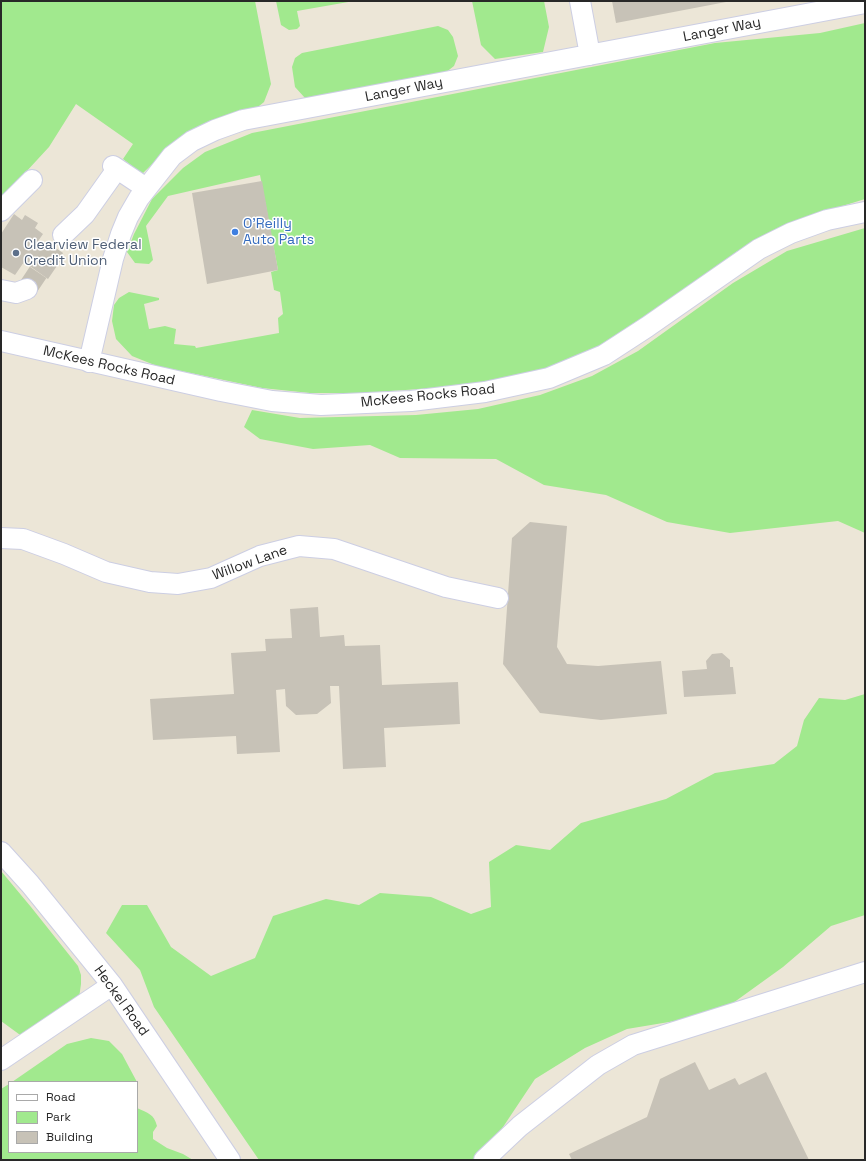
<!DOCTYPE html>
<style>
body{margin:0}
#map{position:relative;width:866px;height:1161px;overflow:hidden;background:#ece6d7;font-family:"Space Grotesk",sans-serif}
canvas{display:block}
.frame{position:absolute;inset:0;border:2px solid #282828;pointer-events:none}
.legend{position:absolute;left:8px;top:1081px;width:130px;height:72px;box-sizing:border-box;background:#fff;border:1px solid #a9a9a9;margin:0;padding:5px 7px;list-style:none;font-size:12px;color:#282828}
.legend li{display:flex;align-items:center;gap:8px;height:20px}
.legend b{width:20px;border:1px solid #a9a9a9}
</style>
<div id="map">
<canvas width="866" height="1161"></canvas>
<div class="frame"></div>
<ul class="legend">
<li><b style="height:5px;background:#fff"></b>Road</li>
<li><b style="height:11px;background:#a1e98e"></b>Park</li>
<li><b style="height:11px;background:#c7c2b7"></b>Building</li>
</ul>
</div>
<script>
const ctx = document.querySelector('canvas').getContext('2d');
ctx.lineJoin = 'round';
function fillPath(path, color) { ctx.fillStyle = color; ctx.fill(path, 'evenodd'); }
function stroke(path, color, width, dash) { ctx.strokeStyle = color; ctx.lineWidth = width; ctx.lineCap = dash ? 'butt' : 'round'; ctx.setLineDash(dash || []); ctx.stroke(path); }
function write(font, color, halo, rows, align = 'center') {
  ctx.font = font + ' "Space Grotesk",sans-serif'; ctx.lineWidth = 3; ctx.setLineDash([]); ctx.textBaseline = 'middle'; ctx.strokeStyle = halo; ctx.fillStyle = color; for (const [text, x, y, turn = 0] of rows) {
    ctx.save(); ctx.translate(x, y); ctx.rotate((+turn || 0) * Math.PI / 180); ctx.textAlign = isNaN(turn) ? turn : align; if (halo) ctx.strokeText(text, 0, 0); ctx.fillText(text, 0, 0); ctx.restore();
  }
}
fillPath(new Path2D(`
 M1 1H255L271 84 264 102 253 111 226 123 178 139 142 174 123 159 133 144 76 104 49 147 1 199Z
 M276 1H354L297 11 300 26 297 29 289 30 281 25Z
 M472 1H544L549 27 543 52 495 59 481 45Z
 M865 23V199L807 217 736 252 667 303 600 347 551 367 478 385 362 393H310L262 388 157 366 132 356 116 339 112 321 114 305 119 298 129 292 159 298V300L144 304 149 329 165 326 176 329 174 344 195 346 196 348 279 333 278 318 283 314 280 292 274 290 271 272 278 270 260 175 168 196 146 226 153 260 149 264 135 263 127 252 134 234 152 199 183 168 205 152 252 133 715 43 820 33Z
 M438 26 448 30 453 37 458 56 454 66 445 73 305 98 295 87 292 67 295 58 302 53Z
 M865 228V533L838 521 730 533 667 522 606 495 544 485 496 459 400 458 370 445 313 449 260 439 244 427 252 410 300 418 416 415 478 409 540 395 592 376 638 351 733 283 787 251Z
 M865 694V915L831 926 783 967 733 1003 675 1021 627 1029 585 1048 535 1079 495 1139 473 1160H259L154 1007 140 970 106 933 122 905H147L171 947 211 976 255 958 273 916 326 899 359 905 380 893 431 897 471 914 491 907 489 862 516 845 550 850 581 823 666 799 715 773 774 764 797 746 804 720 819 698 845 700Z
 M1 871 31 907 78 966 81 975V984L78 1005 27 1040 1 1021Z
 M91 1038 109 1041 122 1054 137 1082H12L67 1044Z
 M9 1084V1152H137V1108C148 1113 154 1114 157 1126L153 1132V1139L167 1148 183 1154 193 1160H1V1089Z`), '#a1e98e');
fillPath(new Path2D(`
 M612 1H725L726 2 616 23Z
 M262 181 278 270 207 284 192 193Z
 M14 214 22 220 25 215 38 223 35 228 43 234 36 244 61 260 48 279 24 262 15 275 1 267V234Z
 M530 522 567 526 557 647 567 664 598 666 661 661 667 714 601 720 540 713 503 664 512 538Z
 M318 607 320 637 344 635 345 646 380 645 382 685 458 682 460 724 384 728 386 767 343 769 339 686H330L331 703 317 714 296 715 286 706 285 689 276 690 280 752 237 754 236 736 153 740 150 699 234 694 231 653 266 651 265 639 292 638 290 609Z
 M722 653 730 660V667H733L736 694 684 697 682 671 707 669 706 661 712 654Z
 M695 1062 709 1090 735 1078 739 1085 766 1072 809 1160H572L569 1154 647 1117 660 1079Z`), '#c7c2b7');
stroke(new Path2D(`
 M27 289 63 235`), '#c5c0b4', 20, [20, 10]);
const minor = new Path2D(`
 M580 1 590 55
 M113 166 146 188
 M1 211 32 180
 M63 235 85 214 117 169
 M1 290 16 293 27 289
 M1 341 221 391 272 401 321 405 411 401 485 392 549 378 604 355 647 327 759 249 791 233 827 220 865 212
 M89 362 113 259 121 234 128 217 139 198 172 156 192 141 215 130 243 120 865 3
 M1 538 23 539 64 554 106 572 150 582 178 584 211 578 260 556 299 546 334 549 446 587 498 598
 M1 852 30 884 112 985 230 1160
 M1 1060 112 985
 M484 1160 520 1126 598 1065 633 1045 865 972`);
stroke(minor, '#cccee3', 22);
stroke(minor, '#fff', 20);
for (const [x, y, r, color] of [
 [235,232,4,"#3f7fe0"],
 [16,253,4,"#5c6f8a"]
]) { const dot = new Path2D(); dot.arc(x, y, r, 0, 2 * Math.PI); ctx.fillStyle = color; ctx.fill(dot); stroke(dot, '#fff', 1.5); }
write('14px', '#282828', '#fff', [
 ["Langer Way",722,30,-11],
 ["Langer Way",404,90,-11],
 ["McKees Rocks Road",109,366,13],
 ["McKees Rocks Road",428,396,-6],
 ["Willow Lane",250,563,-20],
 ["Heckel Road",121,1001,54]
]);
write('14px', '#366cbe', '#fff', [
 ["O'Reilly",243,224],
 ["Auto Parts",243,240]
], 'left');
write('14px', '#4e5e75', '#fff', [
 ["Clearview Federal",24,245],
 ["Credit Union",24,261]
], 'left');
</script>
